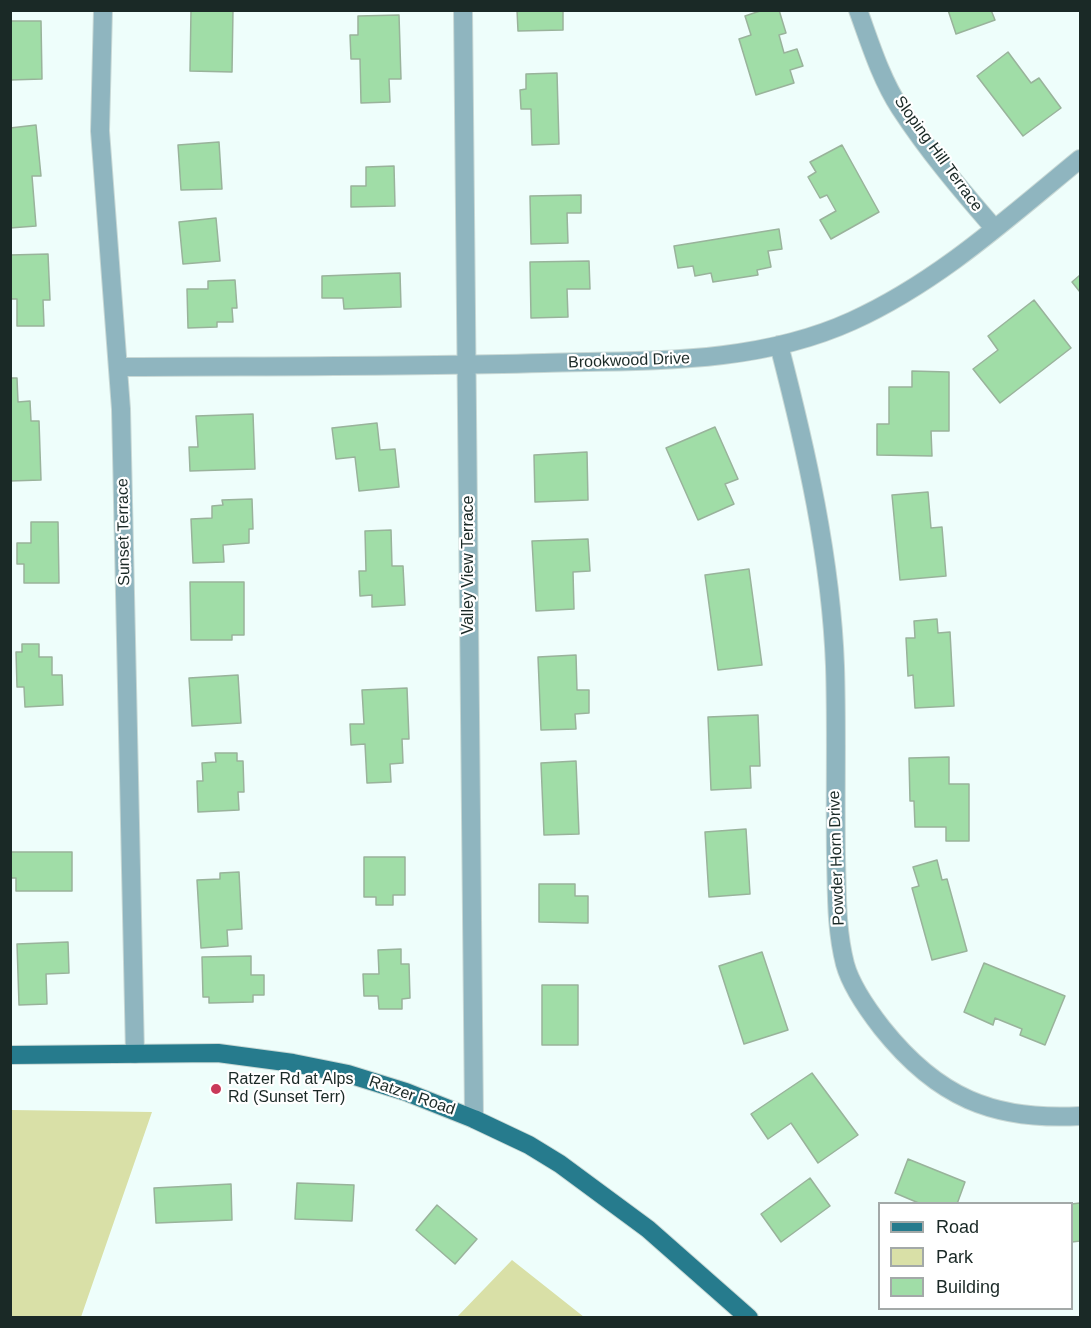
<!DOCTYPE html>
<style>
body{margin:0}
#map{position:relative;width:1091px;height:1328px;overflow:hidden;background:#eefefb;font-family:Arial,sans-serif}
canvas{display:block}
.frame{position:absolute;inset:0;border:12px solid #1a2926;pointer-events:none}
.legend{position:absolute;left:878px;top:1202px;width:195px;height:108px;box-sizing:border-box;background:#fff;border:2px solid #a3a9a8;margin:0;padding:8px 10px;list-style:none;font-size:18px;color:#1a2926}
.legend li{display:flex;align-items:center;gap:12px;height:30px}
.legend b{width:30px;border:2px solid #a3a9a8}
</style>
<div id="map">
<canvas width="1091" height="1328"></canvas>
<div class="frame"></div>
<ul class="legend">
<li><b style="height:8px;background:#267b8d"></b>Road</li>
<li><b style="height:16px;background:#d9e0a7"></b>Park</li>
<li><b style="height:16px;background:#a0dda7"></b>Building</li>
</ul>
</div>
<script>
const ctx = document.querySelector('canvas').getContext('2d');
ctx.lineJoin = 'round';
function fillPath(path, color) { ctx.fillStyle = color; ctx.fill(path, 'evenodd'); }
function stroke(path, color, width, dash) { ctx.strokeStyle = color; ctx.lineWidth = width; ctx.lineCap = dash ? 'butt' : 'round'; ctx.setLineDash(dash || []); ctx.stroke(path); }
function write(font, color, halo, rows, align = 'center') {
  ctx.font = font + ' Arial,sans-serif'; ctx.lineWidth = 4.5; ctx.setLineDash([]); ctx.textBaseline = 'middle'; ctx.strokeStyle = halo; ctx.fillStyle = color; for (const [text, x, y, turn = 0] of rows) {
    ctx.save(); ctx.translate(x, y); ctx.rotate((+turn || 0) * Math.PI / 180); ctx.textAlign = isNaN(turn) ? turn : align; if (halo) ctx.strokeText(text, 0, 0); ctx.fillText(text, 0, 0); ctx.restore();
  }
}
fillPath(new Path2D(`
 M11 1110 152 1112 81 1317H11Z
 M512 1260 584 1317H457Z`), '#d9e0a7');
const building = new Path2D(`
 M191 10H233L232 72 190 71Z
 M517 10H563V30L518 31Z
 M763 10H779L786 33 779 35 784 53 797 49 803 66 790 70 794 83 756 95 739 39 751 35 745 16Z
 M948 10H991L995 20 956 34Z
 M399 15 401 79H389L390 102 361 103 360 59H351L350 35H358V16Z
 M10 21H41L42 79 10 80Z
 M1008 52 1031 83 1039 78 1061 108 1023 136 977 76Z
 M557 73 559 144 532 145 531 109H521L520 90 526 89V74Z
 M36 125 41 176H32L36 226 10 228V128Z
 M219 142 222 189 181 190 178 145Z
 M842 145 879 212 831 239 820 220 836 211 827 195 820 198 808 177 816 172 810 162Z
 M394 166 395 206 351 207V186H366V167Z
 M581 195V213H567L568 243 531 244 530 196Z
 M216 218 220 261 183 264 179 222Z
 M779 229 782 249 768 251 771 267 757 270 758 275 713 282 711 273 695 276 693 266 678 268 674 246Z
 M48 254 50 300H43L44 326H17V299H10V255Z
 M589 261 590 289H567L568 317 531 318 530 262Z
 M400 273 401 307 344 309 343 298H322V276Z
 M1080 275V292L1072 282Z
 M235 280 237 308H232L233 322H217V327L188 328 187 289H208V281Z
 M1034 300 1071 348 1000 403 973 369 998 350 988 336Z
 M912 371 949 372V431H931L932 456 877 455V424H889V387H912Z
 M10 378H17L18 402 30 401 31 421H39L41 480 10 481Z
 M253 414 255 469 190 471 189 447H198L196 416Z
 M377 423 380 450 395 449 399 487 359 491 355 457 336 459 332 428Z
 M715 427 738 479 725 484 734 504 698 520 666 448Z
 M587 452 588 500 535 502 534 455Z
 M928 492 931 528 942 527 946 576 900 580 892 495Z
 M252 499 253 529H249V543L223 545 224 562 193 563 191 519 212 518V506L223 505 222 500Z
 M31 522H58L59 583H24V564H17V543H31Z
 M391 530 392 566H403L405 605 372 607V595L360 596 359 571H366L365 531Z
 M588 539 590 571 573 572 574 609 536 611 532 541Z
 M749 569 762 665 718 670 705 575Z
 M190 582H244V635H232V640H191Z
 M937 619 938 633 950 632 954 706 915 708 913 675 908 676 906 638H915L914 621Z
 M22 644H39V657H52V675H62L63 705 25 707 24 687H17L16 652H22Z
 M576 655 577 690H589V713L575 714 576 729 541 730 538 657Z
 M238 675 241 723 192 726 189 678Z
 M407 688 409 739H402L403 763 390 764 391 782 367 783 365 744 351 745 350 724H364L362 690Z
 M758 715 760 766H750L751 788 711 790 708 717Z
 M215 753H237V761H243L244 792H238L239 810 198 812 197 781H203L202 763 216 762Z
 M949 757V784H969V841H946V827H915L914 801H910L909 758Z
 M576 761 579 834 544 835 541 763Z
 M746 829 750 894 709 897 705 832Z
 M10 852H72V891H16V878H10Z
 M364 857H405V895H393V905H376V897H364Z
 M937 860 942 880 947 879 967 951 932 960 912 888 919 886 913 867Z
 M239 872 242 929 227 930 228 946 201 948 197 880 220 879V873Z
 M539 884H575V896H588V923L539 922Z
 M68 942 69 973 46 974 47 1004 19 1005 17 944Z
 M401 949V964H409L410 998 402 999V1009H379L378 996H364L363 974H379L378 950Z
 M762 952 788 1030 744 1044 719 966Z
 M251 956V975H264V995H253V1002L209 1003V997H203L202 957Z
 M984 963 1065 996 1045 1045 1020 1035 1022 1029 995 1018 993 1025 964 1012Z
 M542 985H578V1045H542Z
 M812 1073 858 1135 818 1163 791 1123 768 1139 751 1114Z
 M908 1159 965 1182 957 1204H921L895 1193Z
 M810 1178 830 1206 781 1242 761 1214Z
 M297 1183 354 1185 352 1221 295 1219Z
 M231 1184 232 1220 156 1223 154 1188Z
 M1080 1203V1241L1072 1242 1071 1204Z
 M437 1205 477 1239 455 1264 416 1230Z`);
fillPath(building, '#a0dda7');
stroke(building, '#99b39b', 1.5);
const street = new Path2D(`
 M103 10 100 131 121 409 135 1054
 M463 10 474 1119
 M858 10C870 43 881 79 900 108 928 151 961 190 994 228
 M779 345C806 449 831 558 835 666 837 730 835 794 836 857 837 893 836 929 845 964 851 986 868 1010 882 1028 937 1097 993 1121 1080 1116
 M118 367C260 366 402 367 544 363 648 360 755 365 852 321 938 282 1008 218 1080 159`);
const primary = new Path2D(`
 M10 1055 218 1053 293 1063 348 1074 406 1092 474 1119 529 1145 560 1164 648 1229 749 1318`);
stroke(street, '#c8d8d5', 20);
stroke(primary, '#c8d8d5', 20);
stroke(street, '#8fb5bf', 18);
stroke(primary, '#267b8d', 18);
for (const [x, y, r, color] of [
 [216,1089,6,"#c93959"]
]) { const dot = new Path2D(); dot.arc(x, y, r, 0, 2 * Math.PI); ctx.fillStyle = color; ctx.fill(dot); stroke(dot, '#fff', 2); }
write('16px', '#1a2926', '#fff', [
 ["Sloping Hill Terrace",938,154,54],
 ["Brookwood Drive",629,361,-2],
 ["Sunset Terrace",124,532,-91],
 ["Valley View Terrace",469,565,-90],
 ["Powder Horn Drive",837,858,-92],
 ["Ratzer Road",412,1096,19]
]);
write('16px', '#1a2926', '#fff', [
 ["Ratzer Rd at Alps",228,1080],
 ["Rd (Sunset Terr)",228,1098]
], 'left');
</script>
